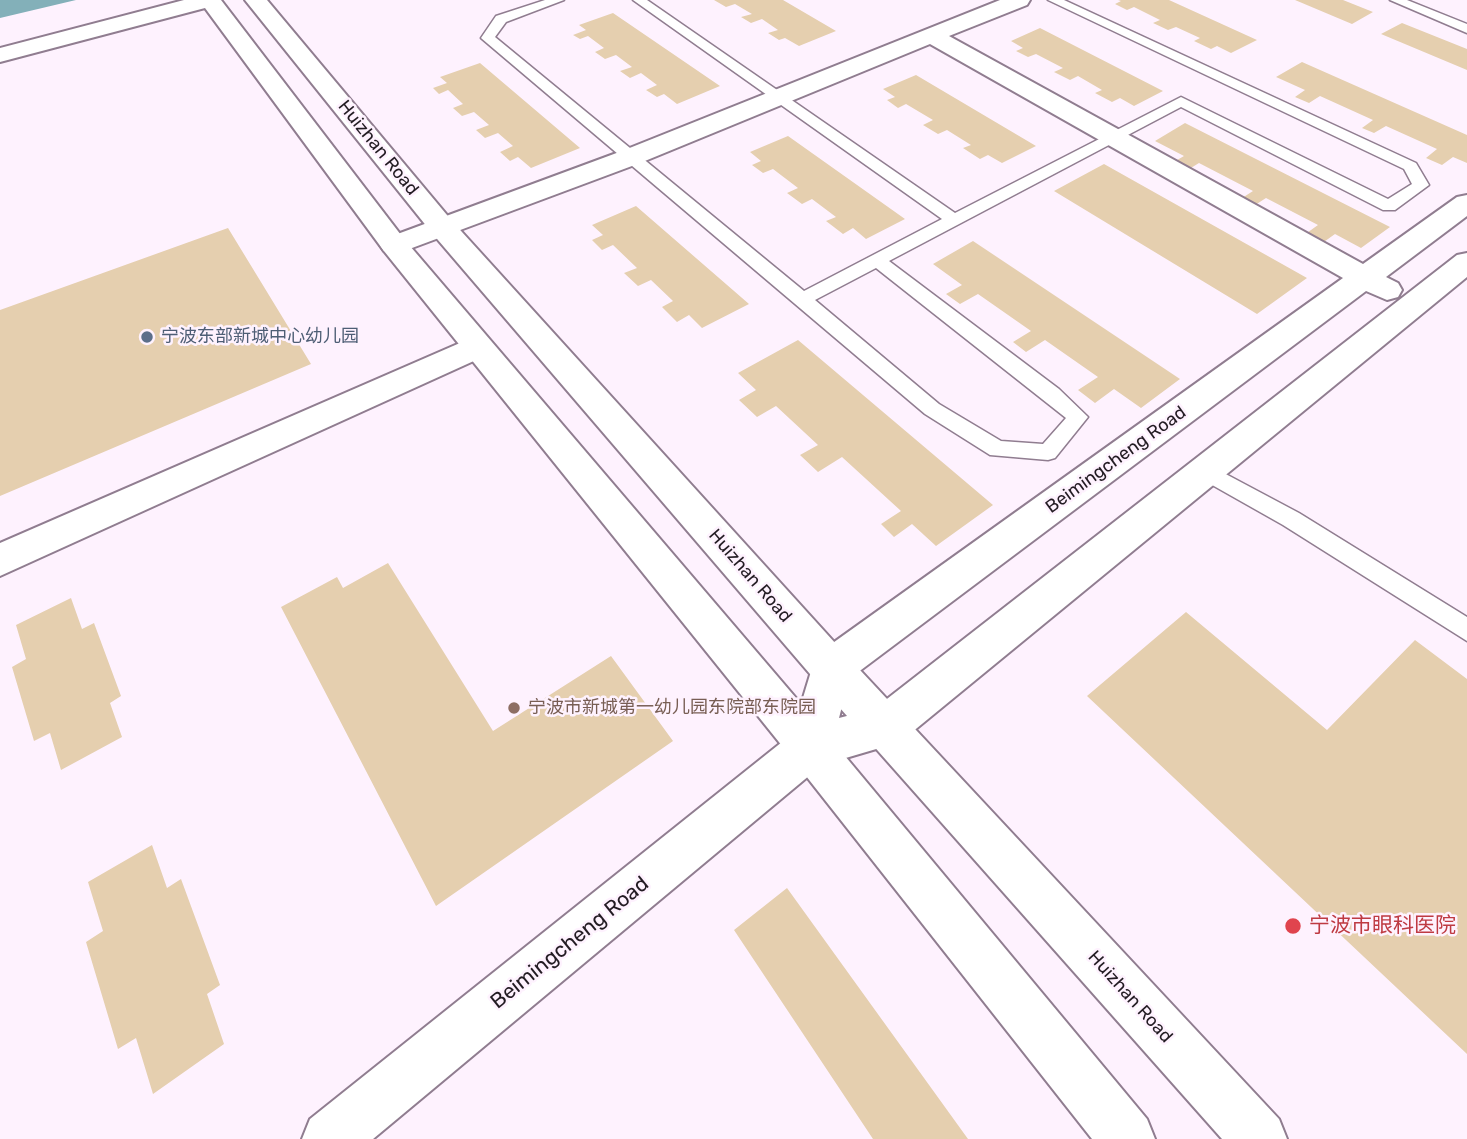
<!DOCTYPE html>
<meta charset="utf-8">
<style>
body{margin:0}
canvas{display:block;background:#fef2fe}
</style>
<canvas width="1467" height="1139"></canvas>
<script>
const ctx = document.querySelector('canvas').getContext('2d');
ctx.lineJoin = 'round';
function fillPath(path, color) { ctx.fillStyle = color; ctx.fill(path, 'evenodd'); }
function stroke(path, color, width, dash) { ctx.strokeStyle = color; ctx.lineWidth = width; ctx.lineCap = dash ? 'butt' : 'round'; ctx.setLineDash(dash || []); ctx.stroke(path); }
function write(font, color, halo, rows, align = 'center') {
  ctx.font = font + ' Rubik,"Noto Sans SC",sans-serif'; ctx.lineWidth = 5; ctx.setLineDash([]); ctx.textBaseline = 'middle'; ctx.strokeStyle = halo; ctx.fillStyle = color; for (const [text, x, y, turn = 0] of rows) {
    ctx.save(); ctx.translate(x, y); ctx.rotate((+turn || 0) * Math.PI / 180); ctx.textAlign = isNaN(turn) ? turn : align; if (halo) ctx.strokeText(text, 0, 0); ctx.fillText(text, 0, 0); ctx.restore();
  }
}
fillPath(new Path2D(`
 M0 0H76L0 18Z`), '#83b0b9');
fillPath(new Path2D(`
 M714 0H783L836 31 799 46 785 38 779 40 768 33 778 30 762 19 751 23 741 17 752 14 735 4 726 7Z
 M1118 0H1169L1257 40 1231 53 1217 46 1211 49 1194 41 1200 38 1176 27 1168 30 1153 23 1160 20 1134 7 1127 10 1115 4 1121 1Z
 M1295 0H1343L1373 12 1352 24Z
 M613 13 720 86 677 104 664 94 657 97 646 90 657 85 641 73 630 78 620 71 632 67 616 55 605 59 595 52 604 48 588 36 580 39 573 35 586 30 579 25Z
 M1402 23 1467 49V70L1381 34Z
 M1040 28 1163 91 1134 106 1120 98 1112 102 1095 93 1102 90 1078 76 1070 80 1054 72 1063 68 1036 54 1028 57 1016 51 1023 48 1011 41Z
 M1302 62 1467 135V163L1453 157 1442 165 1426 158 1437 149 1386 126 1374 133 1362 128 1373 120 1320 96 1309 103 1295 97 1305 90 1276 77Z
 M480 63 580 148 531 168 518 157 510 161 500 152 513 146 498 133 485 138 476 130 489 125 474 112 462 116 453 108 463 104 448 90 439 94 433 88 447 83 440 77Z
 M916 75 1036 146 1002 163 988 155 980 159 963 148 971 145 947 130 938 134 923 125 933 120 906 104 898 108 887 100 895 97 883 89Z
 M1185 123 1390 227 1361 248 1335 234 1321 244 1304 235 1318 225 1266 198 1252 207 1239 200 1253 191 1199 163 1186 171 1172 163 1184 156 1155 141Z
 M788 136 905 219 866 239 853 228 843 234 826 221 836 217 812 199 802 204 787 193 798 188 773 169 763 173 752 165 761 161 750 152Z
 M1104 164 1307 278 1257 314 1054 191Z
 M636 206 749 304 702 328 689 315 677 322 662 307 673 301 651 280 638 286 624 273 637 268 613 245 602 250 592 240 603 235 592 225Z
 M228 228 311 364 0 496V310Z
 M973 241 1180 379 1141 408 1114 389 1095 403 1078 390 1098 377 1045 340 1026 352 1013 342 1031 331 978 294 960 304 946 294 962 285 933 264Z
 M798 340 993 505 936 546 912 524 894 537 881 524 901 511 842 457 818 472 800 455 818 445 776 406 757 417 739 400 756 390 738 373Z
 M388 563 493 731 611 656 673 741 436 906 281 607 337 577 343 588Z
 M71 598 82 629 94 623 121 696 110 703 122 737 61 770 50 733 34 741 12 667 26 659 16 625Z
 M1186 612 1327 730 1415 640 1467 679V1054L1087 696Z
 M152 845 167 888 181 879 220 985 207 994 224 1044 153 1094 136 1038 118 1049 86 942 103 931 88 882Z
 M787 888 968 1139H873L734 930Z`), '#e5cfaf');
const service = new Path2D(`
 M545 0H564L506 22 495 37 804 291 942 219 633 0H647L955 213 1181 97 1388 199 1412 184 1404 169 1048 0H1064L1416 163 1429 185 1395 210H1383L1181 107 889 261 1059 389 1088 417 1055 458 1048 460 990 455 925 414 481 38 496 16ZM876 268 1066 418 1043 444 1001 441 939 404 815 300Z
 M1390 0H1407L1467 24V33Z
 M1205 463 1299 513 1467 617V641L1283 525 1198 477 1194 471 1198 465Z`);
const minor = new Path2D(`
 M1000 0H1030L1027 5 949 36 1363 264 1457 197 1467 195V216L1386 277 1398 283 1402 290 1398 297 1387 300 1366 291 849 679 839 718 874 709 1457 255 1467 253V277L900 742 822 765 373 1139H302L310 1119 792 734 816 655 1343 278 930 44 640 163 404 251 394 254 384 251 380 245 384 239 622 151Z
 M476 336 487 339 492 347 487 355 0 576V543Z`);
const tertiary = new Path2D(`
 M184 0H221L404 239 825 732 1147 1119 1155 1139H1092L795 762 384 251 205 8 0 62V48Z
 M245 0H267L452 221 846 655 1279 1119 1287 1139H1222L816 681 432 233Z`);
stroke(service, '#907d90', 3);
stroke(minor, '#907d90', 4);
stroke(tertiary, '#907d90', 4);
fillPath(service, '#fff');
fillPath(minor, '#fff');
fillPath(tertiary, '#fff');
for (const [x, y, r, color] of [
 [147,337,7,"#5c6f8a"],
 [514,708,7,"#8d6e63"],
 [1293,926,9,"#e0444e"]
]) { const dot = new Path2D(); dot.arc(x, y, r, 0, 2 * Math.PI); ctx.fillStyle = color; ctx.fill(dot); stroke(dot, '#fef2fe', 2.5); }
write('18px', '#231c23', '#fef2fe', [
 ["Huizhan Road",378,148,51],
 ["Beimingcheng Road",1116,460,-36],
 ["Huizhan Road",750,576,49],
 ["Huizhan Road",1130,997,48]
]);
write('18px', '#4e5e75', '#fef2fe', [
 ["宁波东部新城中心幼儿园",161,337]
], 'left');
write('18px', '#785e54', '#fef2fe', [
 ["宁波市新城第一幼儿园东院部东院园",528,708]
], 'left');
write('21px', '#be3a42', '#fef2fe', [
 ["宁波市眼科医院",1309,926]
], 'left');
write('21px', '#231c23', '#fef2fe', [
 ["Beimingcheng Road",570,943,-39]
]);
</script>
